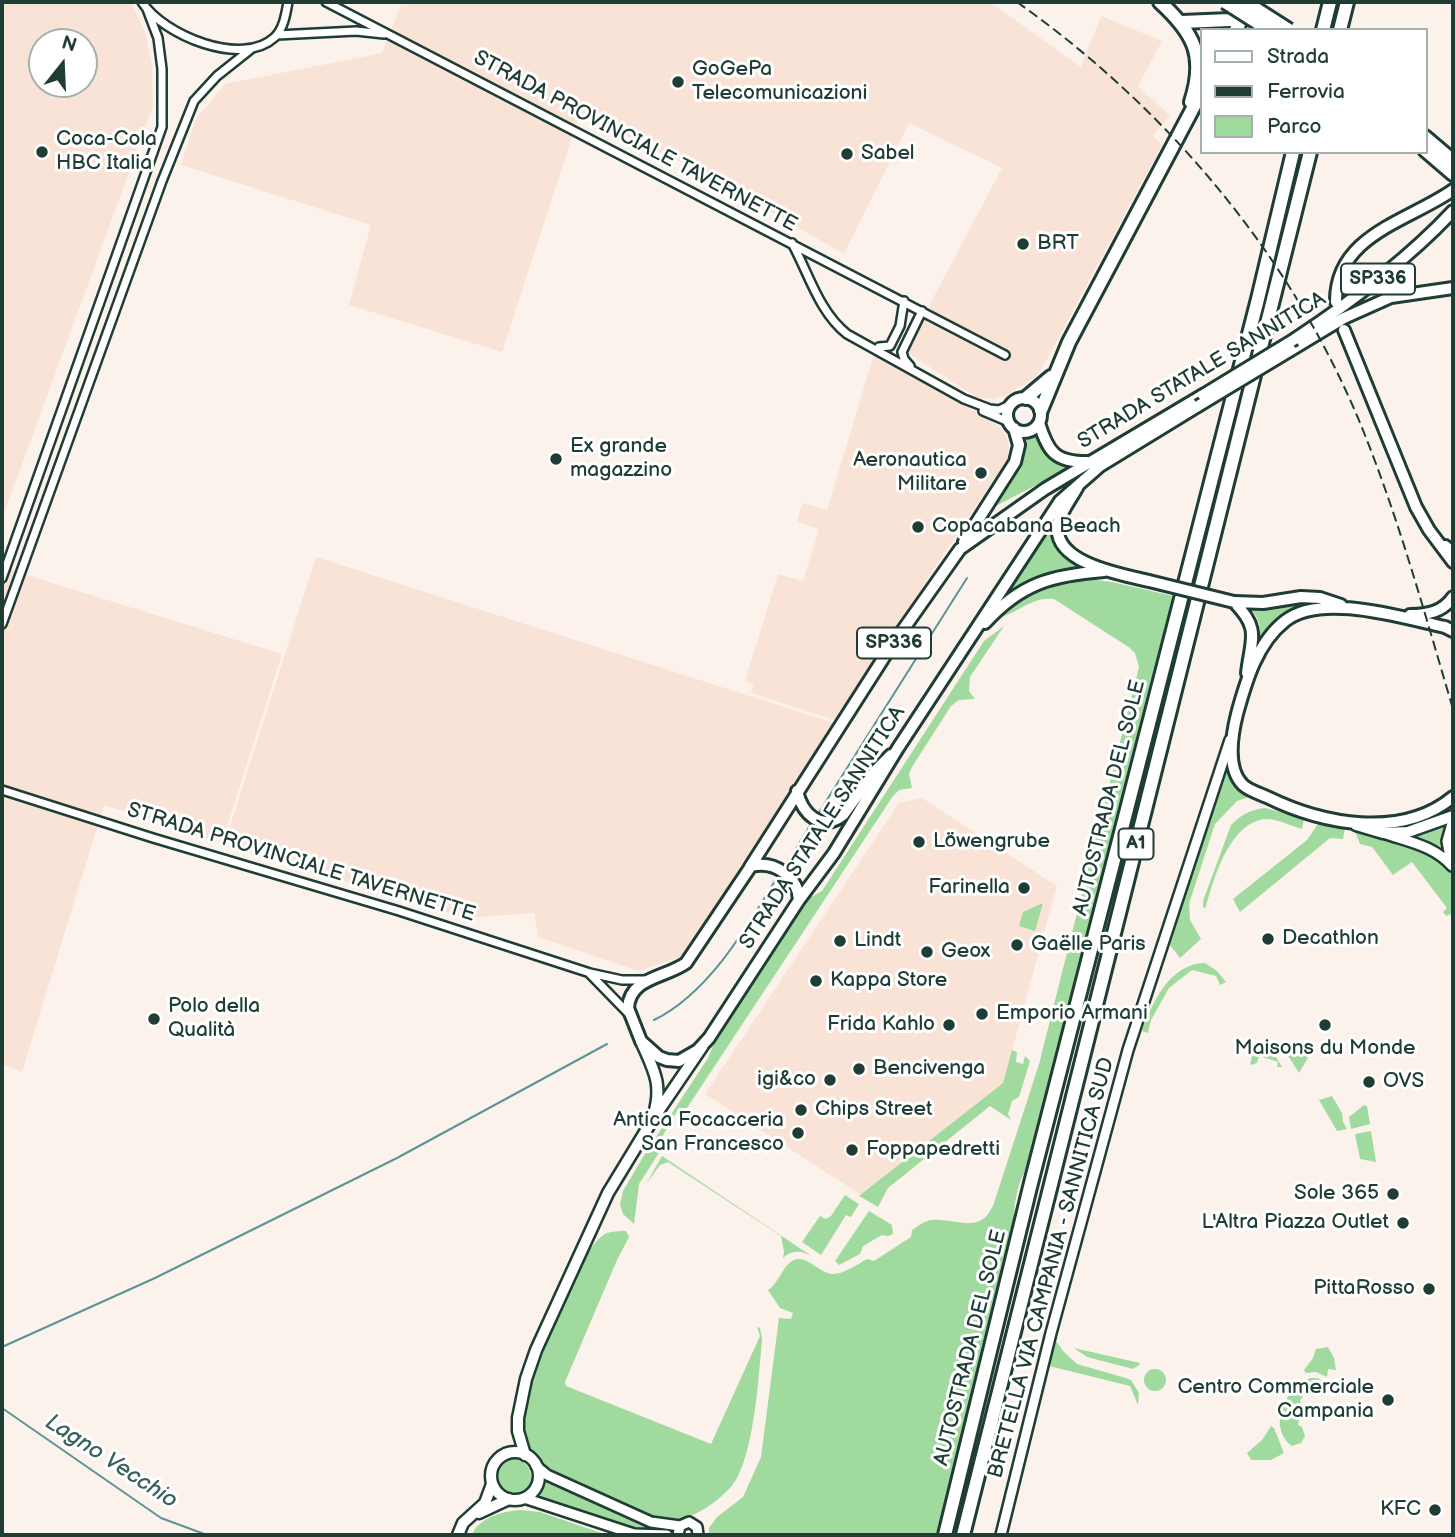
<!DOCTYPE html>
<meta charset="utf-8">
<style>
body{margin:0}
#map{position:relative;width:1455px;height:1537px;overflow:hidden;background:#fcf2ec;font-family:"Balsamiq Sans",sans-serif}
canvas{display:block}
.frame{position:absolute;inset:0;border:4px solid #1f3d34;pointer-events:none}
.legend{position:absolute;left:1200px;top:28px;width:228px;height:126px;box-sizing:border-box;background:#fff;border:2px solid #a5b1ae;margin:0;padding:9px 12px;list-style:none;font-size:21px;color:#1f3d34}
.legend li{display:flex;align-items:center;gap:14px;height:35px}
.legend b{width:35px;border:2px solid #a5b1ae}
.north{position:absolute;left:28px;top:28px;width:70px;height:70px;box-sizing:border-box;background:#fff;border:2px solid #a5b1ae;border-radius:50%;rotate:18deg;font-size:19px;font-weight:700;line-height:28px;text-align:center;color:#1f3d34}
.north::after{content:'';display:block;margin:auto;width:24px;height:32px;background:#1f3d34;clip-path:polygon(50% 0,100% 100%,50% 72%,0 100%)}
</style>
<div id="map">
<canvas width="1455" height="1537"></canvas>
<div class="frame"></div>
<ul class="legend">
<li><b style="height:9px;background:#fff"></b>Strada</li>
<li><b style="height:9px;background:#1f3d34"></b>Ferrovia</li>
<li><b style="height:19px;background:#a1da9f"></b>Parco</li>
</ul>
<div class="north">N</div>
</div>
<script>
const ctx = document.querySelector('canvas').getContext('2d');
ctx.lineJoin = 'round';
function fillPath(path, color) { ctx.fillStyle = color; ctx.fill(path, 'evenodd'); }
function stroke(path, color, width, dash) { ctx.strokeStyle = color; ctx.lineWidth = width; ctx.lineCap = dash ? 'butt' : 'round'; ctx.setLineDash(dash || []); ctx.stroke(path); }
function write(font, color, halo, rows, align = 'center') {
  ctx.font = font + ' "Balsamiq Sans",sans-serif'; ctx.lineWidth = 6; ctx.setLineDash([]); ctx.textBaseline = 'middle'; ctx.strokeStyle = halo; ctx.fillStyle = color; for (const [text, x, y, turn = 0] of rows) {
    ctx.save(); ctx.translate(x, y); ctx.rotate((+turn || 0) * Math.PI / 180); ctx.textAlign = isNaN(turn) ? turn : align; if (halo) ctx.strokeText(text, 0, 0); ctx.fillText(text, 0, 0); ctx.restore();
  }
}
fillPath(new Path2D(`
 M2 2H131L145 32 152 65 153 107 2 519ZM84 42V84H42V42Z
 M402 2H990L1081 67 1101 16 1162 41 1138 86 1170 116 1153 136 1162 145 1047 359 1036 377 1007 395 992 399 976 397 908 353 931 302 1002 168 909 123 844 254 699 171 580 113 502 352 349 305 371 225 181 165 196 119 225 84 382 53Z
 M874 354 915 375 1000 427 1006 436 1009 448 1007 460 937 564 869 672 835 720 751 693 754 684 745 681 778 574 803 581 819 529 797 522 802 503 827 510Z
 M316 557 834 723 686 951 678 958 638 971 538 937 534 913 466 918 224 845Z
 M2 565 36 578 282 654 222 842 104 805 22 1072 2 1064Z
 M922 798 1057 886 1003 1083 861 1195 705 1094 899 803Z`), '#f9e3d6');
fillPath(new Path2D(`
 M1037 432C1045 455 1050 458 1073 466L990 509C1005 487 1028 464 1023 436H1031Z
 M1049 531C1055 551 1066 560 1085 567 1056 569 1035 577 1010 591Z
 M1080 578 1112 582 1173 596C1123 784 1078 973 1030 1161 1019 1180 1014 1198 1014 1220L937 1535H709V1528L717 1517 743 1497 761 1457 779 1318 791 1319 793 1313 780 1308 768 1290C779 1283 782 1267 792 1261 806 1253 818 1273 832 1274 845 1274 856 1265 867 1259L874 1261 911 1237 912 1230C918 1226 924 1221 932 1220 958 1218 981 1236 994 1203L1039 1064 1139 667 1135 653 1130 648 1054 599C1033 596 1019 612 999 618 1021 594 1049 582 1080 578Z
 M1294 602 1323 604 1292 612 1256 657C1260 633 1265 626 1249 606Z
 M1004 626 970 677 969 691 975 699 959 700 951 706 912 767 909 774 912 788 899 790 893 796 685 1111 679 1108 662 1137 664 1145 639 1184 634 1224 623 1214 620 1205 623 1191 643 1157 708 1058 720 1029 804 901 822 891 984 641Z
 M1231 750V764L1255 795 1237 801 1215 824 1189 904 1190 920 1201 939 1180 958 1170 945Z
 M1265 808 1304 818 1302 829C1291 826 1276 818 1265 819 1230 823 1214 877 1206 907L1203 908V901L1231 825C1242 814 1250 810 1265 808Z
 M1320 821 1345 828 1343 839 1330 838 1240 912 1233 899 1307 840Z
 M1445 823 1444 837 1446 851 1439 846 1411 837Z
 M1354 829 1436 853 1451 871 1453 883V913L1446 916 1443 912 1447 908 1412 862 1393 875 1372 847 1360 844Z
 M1043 903 1035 931 1019 926 1023 912Z
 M1205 963 1217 971 1226 982 1220 985 1216 976 1192 970 1169 988 1151 1020 1148 1033 1142 1031C1152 1003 1170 963 1205 963Z
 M1259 1044 1270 1047 1282 1067H1277L1278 1062 1259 1056 1257 1063 1250 1065 1253 1052Z
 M1307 1047 1309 1056 1299 1073 1283 1048Z
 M1012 1050 1017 1052 1016 1062 1023 1064 1025 1056 1030 1061 1019 1097 1012 1101 1008 1114 1011 1120 990 1106 888 1188 878 1207 859 1196 1003 1083Z
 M1332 1096 1342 1113 1343 1122 1347 1129 1337 1131 1319 1100Z
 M1364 1105 1367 1106 1370 1124 1351 1129 1349 1117Z
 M1371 1131 1376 1162 1360 1159 1355 1134Z
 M662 1156 813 1257C803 1251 793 1249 783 1258L784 1251 781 1236 668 1162 660 1165 646 1184Z
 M845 1195 859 1204 851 1217 846 1215 821 1255 802 1242 820 1216 826 1219 831 1216Z
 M869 1211 892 1225 893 1234 888 1236 882 1235 863 1246 860 1254 839 1265 835 1261Z
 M626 1231 629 1237 617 1260 565 1382 566 1386 711 1444 760 1336 757 1327 760 1328 762 1339C759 1374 754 1463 730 1488 713 1506 689 1521 665 1521 650 1522 557 1479 544 1468 532 1458 523 1442 521 1426 518 1392 549 1333 564 1301 572 1283 588 1244 605 1234 611 1231 620 1231 626 1231Z
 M1056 1341 1064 1352 1077 1364 1126 1378 1131 1380 1139 1393 1138 1405 1130 1386 1049 1366 1052 1349Z
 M1328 1347 1334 1358 1336 1370 1328 1369 1327 1377 1316 1372 1306 1373 1304 1370 1313 1358 1316 1349Z
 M1074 1348 1140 1363 1139 1365 1133 1369 1087 1357Z
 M1144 1380a11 11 0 1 1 22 0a11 11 0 1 1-22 0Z
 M1310 1378H1318L1324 1383 1320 1386 1316 1381 1311 1382 1300 1401 1302 1405 1298 1425 1302 1427 1305 1436 1301 1443 1292 1446C1267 1427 1285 1388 1310 1378Z
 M1271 1426 1274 1428 1284 1453 1271 1460H1251L1247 1453 1262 1440Z
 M495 1477a18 18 0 1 1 36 0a18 18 0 1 1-36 0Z
 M543 1478 645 1524 647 1528 646 1531 629 1529 534 1496 541 1487Z
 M521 1510 540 1512 607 1535H472C479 1517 504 1511 521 1510Z`), '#a1da9f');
stroke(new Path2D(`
 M818 814 967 578
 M785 866 811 824
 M654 1020C709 993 747 927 778 876
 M2 1347 155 1278 397 1158 607 1044
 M2 1408 161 1518 207 1535`), '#599596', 2);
const minor = new Path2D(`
 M142 2C163 35 242 68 275 37 284 28 286 13 288 2
 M326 2 1005 355
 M277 35 356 31 384 34
 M792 243C809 274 819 312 847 334L964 399 990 409 999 410 1010 405
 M879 347 890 346 900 326 904 301
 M910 366 904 359 902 352 922 311
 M983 411 1009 422
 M2 578 162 127V69L158 38 147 9
 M2 624 162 181 194 101 217 76 251 49
 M2 790 153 838 399 911 590 973 622 980H645
 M590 974 628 1013`);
const tertiary = new Path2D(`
 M1386 834C1410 842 1434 846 1452 866
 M1451 863 1447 841 1453 820
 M536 1466 547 1475 651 1522 680 1526
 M524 1498 637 1535
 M635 1534 667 1535
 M678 1535 680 1526 689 1522 697 1527 698 1535
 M1001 1535 1051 1333 1128 1050 1230 740`);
const secondary = new Path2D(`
 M1356 825 1383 833 1408 832 1453 816
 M641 1041C653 1069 663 1083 654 1114
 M491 1476a24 24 0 1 1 48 0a24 24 0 1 1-48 0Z
 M525 1455 518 1431V1418L526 1379 536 1350 608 1193 653 1119 702 1047
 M479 1513 509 1499
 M458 1535 463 1523 485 1503 492 1484`);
const primary = new Path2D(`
 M1336 302C1335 235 1409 221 1453 190
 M1344 330 1416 507 1429 530 1453 562
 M1295 339C1351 302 1407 260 1453 211
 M1291 350 1344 318 1391 297 1453 288
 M1007 415a17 17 0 1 1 34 0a17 17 0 1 1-34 0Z
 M1039 423C1048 452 1055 462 1087 462
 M1078 486C1072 498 1060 512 1058 525 1052 563 1123 575 1149 581
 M964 542 1015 462 1019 445 1014 428
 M1234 602 1263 603 1301 597 1320 598 1341 605
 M1234 602C1261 629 1251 639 1247 673
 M1410 615C1427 615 1443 612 1453 597
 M985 623C1021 583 1053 575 1104 571
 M1453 631 1445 627C1403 618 1321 592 1285 621 1257 643 1246 681 1237 714 1232 734 1226 768 1243 785 1248 790 1260 794 1267 797 1322 824 1401 840 1453 797
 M797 791C802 813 821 833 843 815L876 770 891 755
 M750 867 888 651 960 549 1045 489 1203 395
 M799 900C798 877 775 860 751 866L686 963C665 978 630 977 628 1008L641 1041 659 1057 667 1060 679 1061 698 1050 709 1038 799 900 834 853 898 748 1060 501 1100 466 1198 406`);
const trunk = new Path2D(`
 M1160 2C1194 33 1206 56 1191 102
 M1182 22 1230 20 1245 11
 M1236 30 1245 12
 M1425 137 1453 161
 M1425 150 1453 174
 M1026 398 1051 377
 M1041 410 1069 342 1201 93
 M1445 547 1453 554`);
const motorway = new Path2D(`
 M1323 30 1330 2
 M1340 30 1347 2
 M945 1535 1031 1183 1258 299 1293 152
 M963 1535 1310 152`);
stroke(minor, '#1f3d34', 12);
stroke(tertiary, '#1f3d34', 14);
stroke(secondary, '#1f3d34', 15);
stroke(primary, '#1f3d34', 16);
stroke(trunk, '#1f3d34', 18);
stroke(motorway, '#1f3d34', 18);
stroke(minor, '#fff', 7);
stroke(tertiary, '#fff', 9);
stroke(secondary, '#fff', 10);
stroke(primary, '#fff', 10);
stroke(trunk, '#fff', 12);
stroke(motorway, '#fff', 12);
stroke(new Path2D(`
 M1017 2C1165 107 1287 250 1358 418 1397 512 1424 611 1453 709`), '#1f3d34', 2, [10, 5]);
const primaryBridge = new Path2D(`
 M1203 395 1295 339
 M1198 406 1291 350
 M1149 581 1234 602`);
const trunkBridge = new Path2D(`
 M1225 2 1269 30
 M1245 2 1289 30`);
stroke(primaryBridge, '#1f3d34', 16, []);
stroke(trunkBridge, '#1f3d34', 18, []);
stroke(primaryBridge, '#fff', 10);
stroke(trunkBridge, '#fff', 12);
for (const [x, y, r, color] of [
 [678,82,7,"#1f3d34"],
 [42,152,7,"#1f3d34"],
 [847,154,7,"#1f3d34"],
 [1023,244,7,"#1f3d34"],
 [556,459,7,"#1f3d34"],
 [981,473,7,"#1f3d34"],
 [918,527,7,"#1f3d34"],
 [919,842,7,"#1f3d34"],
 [1024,888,7,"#1f3d34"],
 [1268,939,7,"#1f3d34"],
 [840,941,7,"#1f3d34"],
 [1017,945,7,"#1f3d34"],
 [927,952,7,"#1f3d34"],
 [816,981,7,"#1f3d34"],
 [982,1014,7,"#1f3d34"],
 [154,1019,7,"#1f3d34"],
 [949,1025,7,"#1f3d34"],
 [1325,1025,7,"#1f3d34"],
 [859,1069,7,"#1f3d34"],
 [830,1080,7,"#1f3d34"],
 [1369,1082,7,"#1f3d34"],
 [801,1110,7,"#1f3d34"],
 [798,1133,7,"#1f3d34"],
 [852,1150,7,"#1f3d34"],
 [1393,1194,7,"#1f3d34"],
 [1403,1223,7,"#1f3d34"],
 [1429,1289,7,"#1f3d34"],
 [1388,1400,7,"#1f3d34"],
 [1435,1510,7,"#1f3d34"]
]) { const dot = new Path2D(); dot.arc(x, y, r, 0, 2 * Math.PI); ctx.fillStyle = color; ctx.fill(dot); stroke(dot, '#fff', 2.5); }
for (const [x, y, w] of [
 [1378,279,74],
 [894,643,74],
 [1136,844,35]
]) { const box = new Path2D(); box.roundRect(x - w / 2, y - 15.5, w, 31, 5); ctx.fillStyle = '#fff'; ctx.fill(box); stroke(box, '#1f3d34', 2); }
write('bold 19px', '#1f3d34', null, [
 ["SP336",1378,279],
 ["SP336",894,643],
 ["A1",1136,844]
]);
write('21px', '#1f3d34', '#fff', [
 ["GoGePa",692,70],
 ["Telecomunicazioni",692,94],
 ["Coca-Cola",56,140],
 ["HBC Italia",56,164],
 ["Sabel",861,154],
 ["BRT",1037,244],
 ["Ex grande",570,447],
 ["magazzino",570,471],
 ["Aeronautica",967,461,"right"],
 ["Militare",967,485,"right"],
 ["Copacabana Beach",932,527],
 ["Löwengrube",933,842],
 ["Farinella",1010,888,"right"],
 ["Decathlon",1282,939],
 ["Lindt",854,941],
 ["Gaëlle Paris",1031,945],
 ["Geox",941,952],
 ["Kappa Store",830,981],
 ["Polo della",168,1007],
 ["Qualità",168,1031],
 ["Emporio Armani",996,1014],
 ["Frida Kahlo",935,1025,"right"],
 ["Maisons du Monde",1325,1049,"center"],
 ["Bencivenga",873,1069],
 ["igi&co",816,1080,"right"],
 ["OVS",1383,1082],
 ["Chips Street",815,1110],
 ["Antica Focacceria",784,1121,"right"],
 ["San Francesco",784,1145,"right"],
 ["Foppapedretti",866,1150],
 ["Sole 365",1379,1194,"right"],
 ["L'Altra Piazza Outlet",1389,1223,"right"],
 ["PittaRosso",1415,1289,"right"],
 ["Centro Commerciale",1374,1388,"right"],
 ["Campania",1374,1412,"right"],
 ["KFC",1421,1510,"right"]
], 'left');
write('21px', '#1f3d34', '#fff', [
 ["STRADA PROVINCIALE TAVERNETTE",635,142,28],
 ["STRADA STATALE SANNITICA",1202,371,-31],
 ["AUTOSTRADA DEL SOLE",1110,798,-76],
 ["STRADA STATALE SANNITICA",823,828,-57],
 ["STRADA PROVINCIALE TAVERNETTE",301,863,17],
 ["BRETELLA VIA CAMPANIA - SANNITICA SUD",1052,1268,-75],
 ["AUTOSTRADA DEL SOLE",971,1348,-76]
]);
write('italic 23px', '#37625d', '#fff', [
 ["Lagno Vecchio",111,1462,33]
]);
</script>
